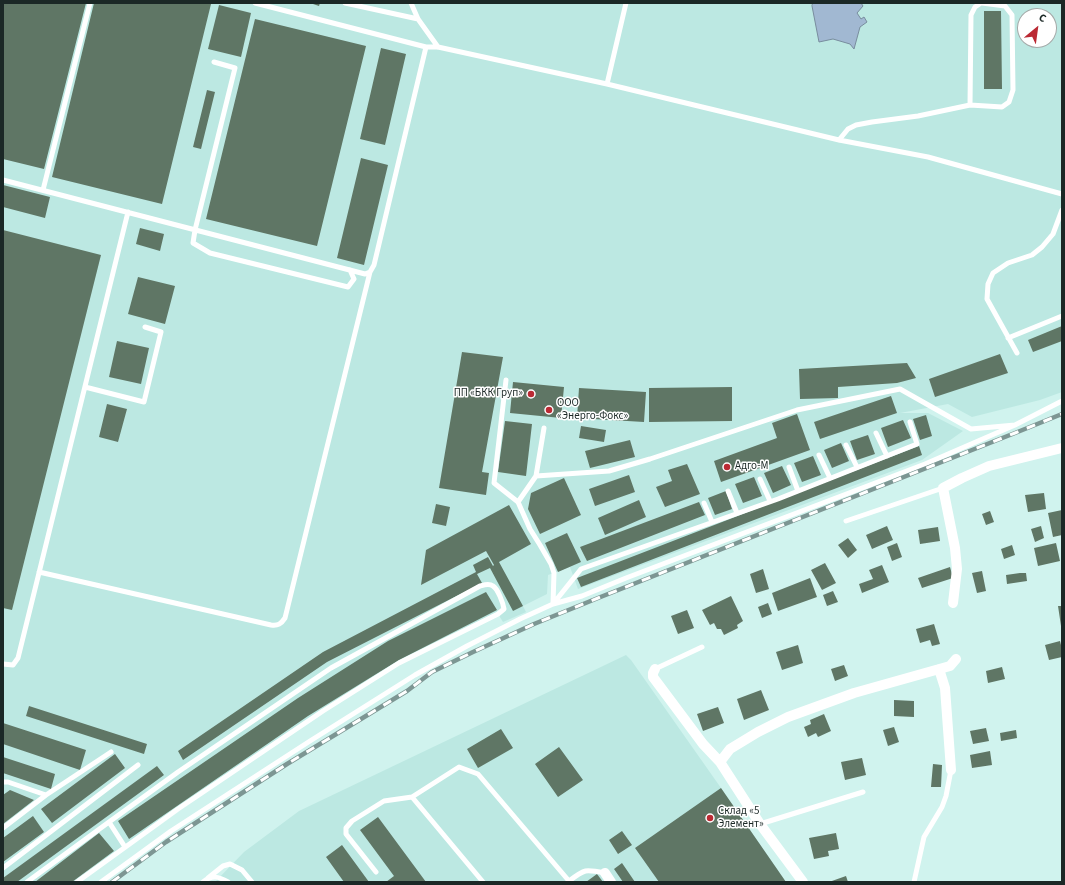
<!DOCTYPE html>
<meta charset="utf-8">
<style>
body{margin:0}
#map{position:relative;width:1065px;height:885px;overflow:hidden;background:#d0f3ee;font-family:"Source Sans 3",sans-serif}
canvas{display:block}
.frame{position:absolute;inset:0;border:4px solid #1b2826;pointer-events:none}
.north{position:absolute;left:1017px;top:8px;width:40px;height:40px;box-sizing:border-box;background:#fff;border:1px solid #a4a9a8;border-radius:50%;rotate:29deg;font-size:11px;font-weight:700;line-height:16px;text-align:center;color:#1b2826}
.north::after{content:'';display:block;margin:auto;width:14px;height:18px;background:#bb2a34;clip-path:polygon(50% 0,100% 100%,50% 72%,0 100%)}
</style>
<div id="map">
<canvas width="1065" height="885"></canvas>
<div class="frame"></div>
<div class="north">С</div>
</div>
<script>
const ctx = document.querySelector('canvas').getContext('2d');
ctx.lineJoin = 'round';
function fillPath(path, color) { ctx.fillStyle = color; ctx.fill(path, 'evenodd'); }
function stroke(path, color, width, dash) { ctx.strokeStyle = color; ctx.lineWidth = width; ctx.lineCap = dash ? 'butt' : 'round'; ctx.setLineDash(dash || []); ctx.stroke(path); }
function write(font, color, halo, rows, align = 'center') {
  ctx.font = font + ' "Source Sans 3",sans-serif'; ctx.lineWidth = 3; ctx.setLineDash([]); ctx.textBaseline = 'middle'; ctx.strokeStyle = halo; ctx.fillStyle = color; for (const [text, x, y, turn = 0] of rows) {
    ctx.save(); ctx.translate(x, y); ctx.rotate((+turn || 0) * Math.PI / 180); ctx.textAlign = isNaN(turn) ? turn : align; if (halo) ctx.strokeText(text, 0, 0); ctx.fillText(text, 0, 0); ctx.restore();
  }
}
fillPath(new Path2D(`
 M3 3H1062V392L1040 400 972 417 948 404 900 413H928L963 431 922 460 578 589 570 567 548 575 547 594 523 606 526 612 503 622 498 614 399 663 323 711 77 882H3ZM1025 16H1049V40H1025Z
 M626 655 631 660 721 788 786 882H215L244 852 299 811Z`), '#bce8e2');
const water = new Path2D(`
 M813 3H861L863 6 857 13 861 19 864 17 867 22 860 27 854 49 850 44 833 39 819 42 812 6Z`);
fillPath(water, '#a1b8d2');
stroke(water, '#798d9e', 1);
fillPath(new Path2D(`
 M3 3H86L44 169 3 159Z
 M94 3H207L211 4 162 204 52 177Z
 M310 3H320L319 6Z
 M219 5 251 13 241 57 208 49Z
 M984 11H1001L1002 89H984Z
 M255 19 366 46 317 246 206 219Z
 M381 48 406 54 385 145 360 139Z
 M207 90 215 92 201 149 193 147Z
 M361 158 388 165 364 265 337 258Z
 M3 185 50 197 45 218 3 207Z
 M140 228 164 234 160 251 136 244Z
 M3 230 101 255 12 610 3 608Z
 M138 277 175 286 165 324 128 314Z
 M1062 326V341L1033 352 1028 340Z
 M117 341 149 348 141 384 109 377Z
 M462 352 503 357 482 472 489 473 486 495 439 488Z
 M1000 354 1008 373 935 397 929 379Z
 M907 363 916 378 897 383 838 387V398L800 399 799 369Z
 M513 382 564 387 561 418 510 413Z
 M732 387V421L649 422V388Z
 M579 388 646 392 644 422 577 418Z
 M891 396 897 413 820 439 814 422Z
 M107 404 127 409 118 442 99 437Z
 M797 414 810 450 721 482 714 461 777 438 772 423Z
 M926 415 932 436 920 440 913 419Z
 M903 420 911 438 888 447 881 428Z
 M505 421 532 424 526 476 498 472Z
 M581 426 606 430 604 442 579 438Z
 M868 435 875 454 857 460 850 441Z
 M630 440 635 457 590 468 585 451Z
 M841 443 849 461 832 468 824 450Z
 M919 446 922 455 581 587 577 578Z
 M813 456 821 475 802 482 794 463Z
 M687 464 700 494 665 507 656 487 672 481 668 470Z
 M782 466 791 485 773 493 764 473Z
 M629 475 635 492 595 506 589 489Z
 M754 477 762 496 743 503 735 484Z
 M564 478 581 515 540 534 528 509 531 493Z
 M726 491 732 509 715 515 708 498Z
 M1044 493 1046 509 1028 512 1025 495Z
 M639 500 646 517 605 535 598 518Z
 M699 502 705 515 587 561 580 547Z
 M436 504 450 507 446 526 432 523Z
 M509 505 531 544 499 562 523 606 513 611 490 568 477 574 482 583 327 662 183 760 178 751 323 652 476 572 473 565 488 557 493 566 494 565 486 551 421 585 426 550Z
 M1062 510V535L1053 537 1048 513Z
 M990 511 994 522 986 525 982 514Z
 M887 526 893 540 872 549 866 535Z
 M1041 526 1044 538 1035 542 1031 529Z
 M938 527 940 541 920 544 918 530Z
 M567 533 581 562 558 572 545 543Z
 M848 538 857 550 848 558 838 545Z
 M897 543 902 557 892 561 887 547Z
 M1056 543 1060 561 1038 566 1034 548Z
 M1012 545 1015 555 1004 559 1001 549Z
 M825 563 836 583 822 590 811 570Z
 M882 565 889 582 862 593 859 584 873 579 869 570Z
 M950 567 953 578 922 588 918 578Z
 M763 569 769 589 756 593 750 574Z
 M982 571 986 591 977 593 972 573Z
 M1020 573H1026L1027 581 1007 584 1006 575Z
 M810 578 817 597 778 611 772 593Z
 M833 591 838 602 827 606 823 595Z
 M486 592 497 610 399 660 308 716 129 839 118 821 298 698 388 641Z
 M731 596 743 621 737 625 738 628 724 635 721 629H717L714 623 710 625 702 610Z
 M768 603 772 614 762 618 758 607Z
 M1058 606H1062V626H1061Z
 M687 610 694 628 678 634 671 616Z
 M934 624 940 644 932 646 930 640 920 643 916 629Z
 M1060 641 1062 649V657L1049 660 1045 645Z
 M798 645 803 663 782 670 776 652Z
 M844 665 848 676 835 681 831 669Z
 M1002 667 1005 679 988 683 986 671Z
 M761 690 769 710 744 720 737 699Z
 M894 700 914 701V717L894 716Z
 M29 706 147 744 144 754 26 716Z
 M718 707 724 723 703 731 697 714Z
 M824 714 831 731 818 737 816 733 808 737 804 727 811 724 810 720Z
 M3 723 86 750 80 770 3 744Z
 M894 727 899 742 888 746 883 730Z
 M986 728 989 741 973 744 970 731Z
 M501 729 513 748 478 768 467 749Z
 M1016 730 1017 738 1001 741 1000 733Z
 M559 747 583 780 558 797 535 764Z
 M990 751 992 765 972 768 970 755Z
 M115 754 125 768 52 823 41 809Z
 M3 757 55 774 51 789 3 773Z
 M862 758 866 775 845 780 841 762Z
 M933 764 942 765 941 787H931Z
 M157 766 164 775 17 882H3V878Z
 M721 788 786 882H659L635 848Z
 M10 790 34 800 3 824V795Z
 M33 816 44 832 3 862V838Z
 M378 817 426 882H386L394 876 360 830Z
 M622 831 632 845 618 854 609 840Z
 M99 833 114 851 72 882H35Z
 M836 833 839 849 828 851 829 856 814 859 809 838Z
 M342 845 369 882H344L326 857Z
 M622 863 635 882H623L614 869Z
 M597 874 603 882H586Z
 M846 876 848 882H829Z`), '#5f7665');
stroke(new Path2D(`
 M255 3 426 47H438L607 84 839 140 928 157 1062 194
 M345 3 418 19
 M411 3 418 19 438 47
 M214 62 235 68 195 230 193 243 210 253 348 287 354 279 350 270
 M607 84 626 3
 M970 105 971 15 975 7 981 3
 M839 140 848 129 856 125 872 122 918 116 970 105 1002 107 1009 102 1013 90 1012 15 1005 6 982 3
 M3 180 365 274 370 272 374 265 426 47
 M43 190 90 3
 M1008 338 1062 316
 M1017 353 987 299 988 284 993 273 1008 263 1032 255 1042 247 1053 234 1062 210
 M506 380 494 483 518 502
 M85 387 144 402 161 332 145 327
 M544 428 536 476 518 502 530 529 540 545 551 564 554 573 553 604
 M876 433 887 456
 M846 445 857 467
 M819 455 830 478
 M789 467 798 491
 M536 476 609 471 650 459 797 410 900 389 946 415 971 429 1015 425 1062 401
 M760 479 770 501
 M728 491 737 513
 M704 503 712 522
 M846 521 943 488
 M39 572 271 625C278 626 281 624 285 618L370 272
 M553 604 581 569 778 499 917 444 910 422
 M3 664 13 665 18 658 128 212
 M655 669 702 647
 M3 782H8L46 795
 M412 797 483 882
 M109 822 125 847
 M760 824 863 792
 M3 828 46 795 111 752
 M3 868 138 765
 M376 872 346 834V828L352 821 384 801 412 797 459 767 478 774 569 881C585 869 585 869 605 873
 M208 878 223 866 230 864 242 870 252 882
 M27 882 109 822 178 772 331 668 480 586C484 585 489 583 493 586 498 589 503 603 504 609L498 614 399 663 323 711 178 809 77 882
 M101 882 171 831 310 741 415 675 467 646 520 619 553 604 582 596 626 578 925 464 1015 425
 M203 882C212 875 218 876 228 882
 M914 882 924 837 942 807 946 796 951 770`), '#fff', 5);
stroke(new Path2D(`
 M953 603 957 569 955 548 943 488 962 478 989 466 1062 448
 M655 669 653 673V677L703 744 720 762 760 824 803 882
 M939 669 945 688 951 770
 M720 762 730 749 758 732 788 717 854 693 950 666 956 659
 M605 873 611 882`), '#fff', 10);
const rail = new Path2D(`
 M112 882 166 842 287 764 407 691 432 672 473 652 534 624 598 598 1015 433 1062 414`);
stroke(rail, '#7d9693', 4.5);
stroke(rail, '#fff', 3, [9]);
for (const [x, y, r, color] of [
 [531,394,4,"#bb2a34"],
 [549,410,4,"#bb2a34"],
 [727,467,4,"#bb2a34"],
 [710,818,4,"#bb2a34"]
]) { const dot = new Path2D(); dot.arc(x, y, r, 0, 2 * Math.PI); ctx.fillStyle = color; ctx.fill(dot); stroke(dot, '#fff', 1.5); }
write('11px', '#1b2826', '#fff', [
 ["ПП «БКК Груп»",523,394,"right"],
 ["ООО",557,404],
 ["«Энерго-Фокс»",557,417],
 ["Адго-М",735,467],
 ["Склад «5",718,812],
 ["Элемент»",718,825]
], 'left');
</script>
